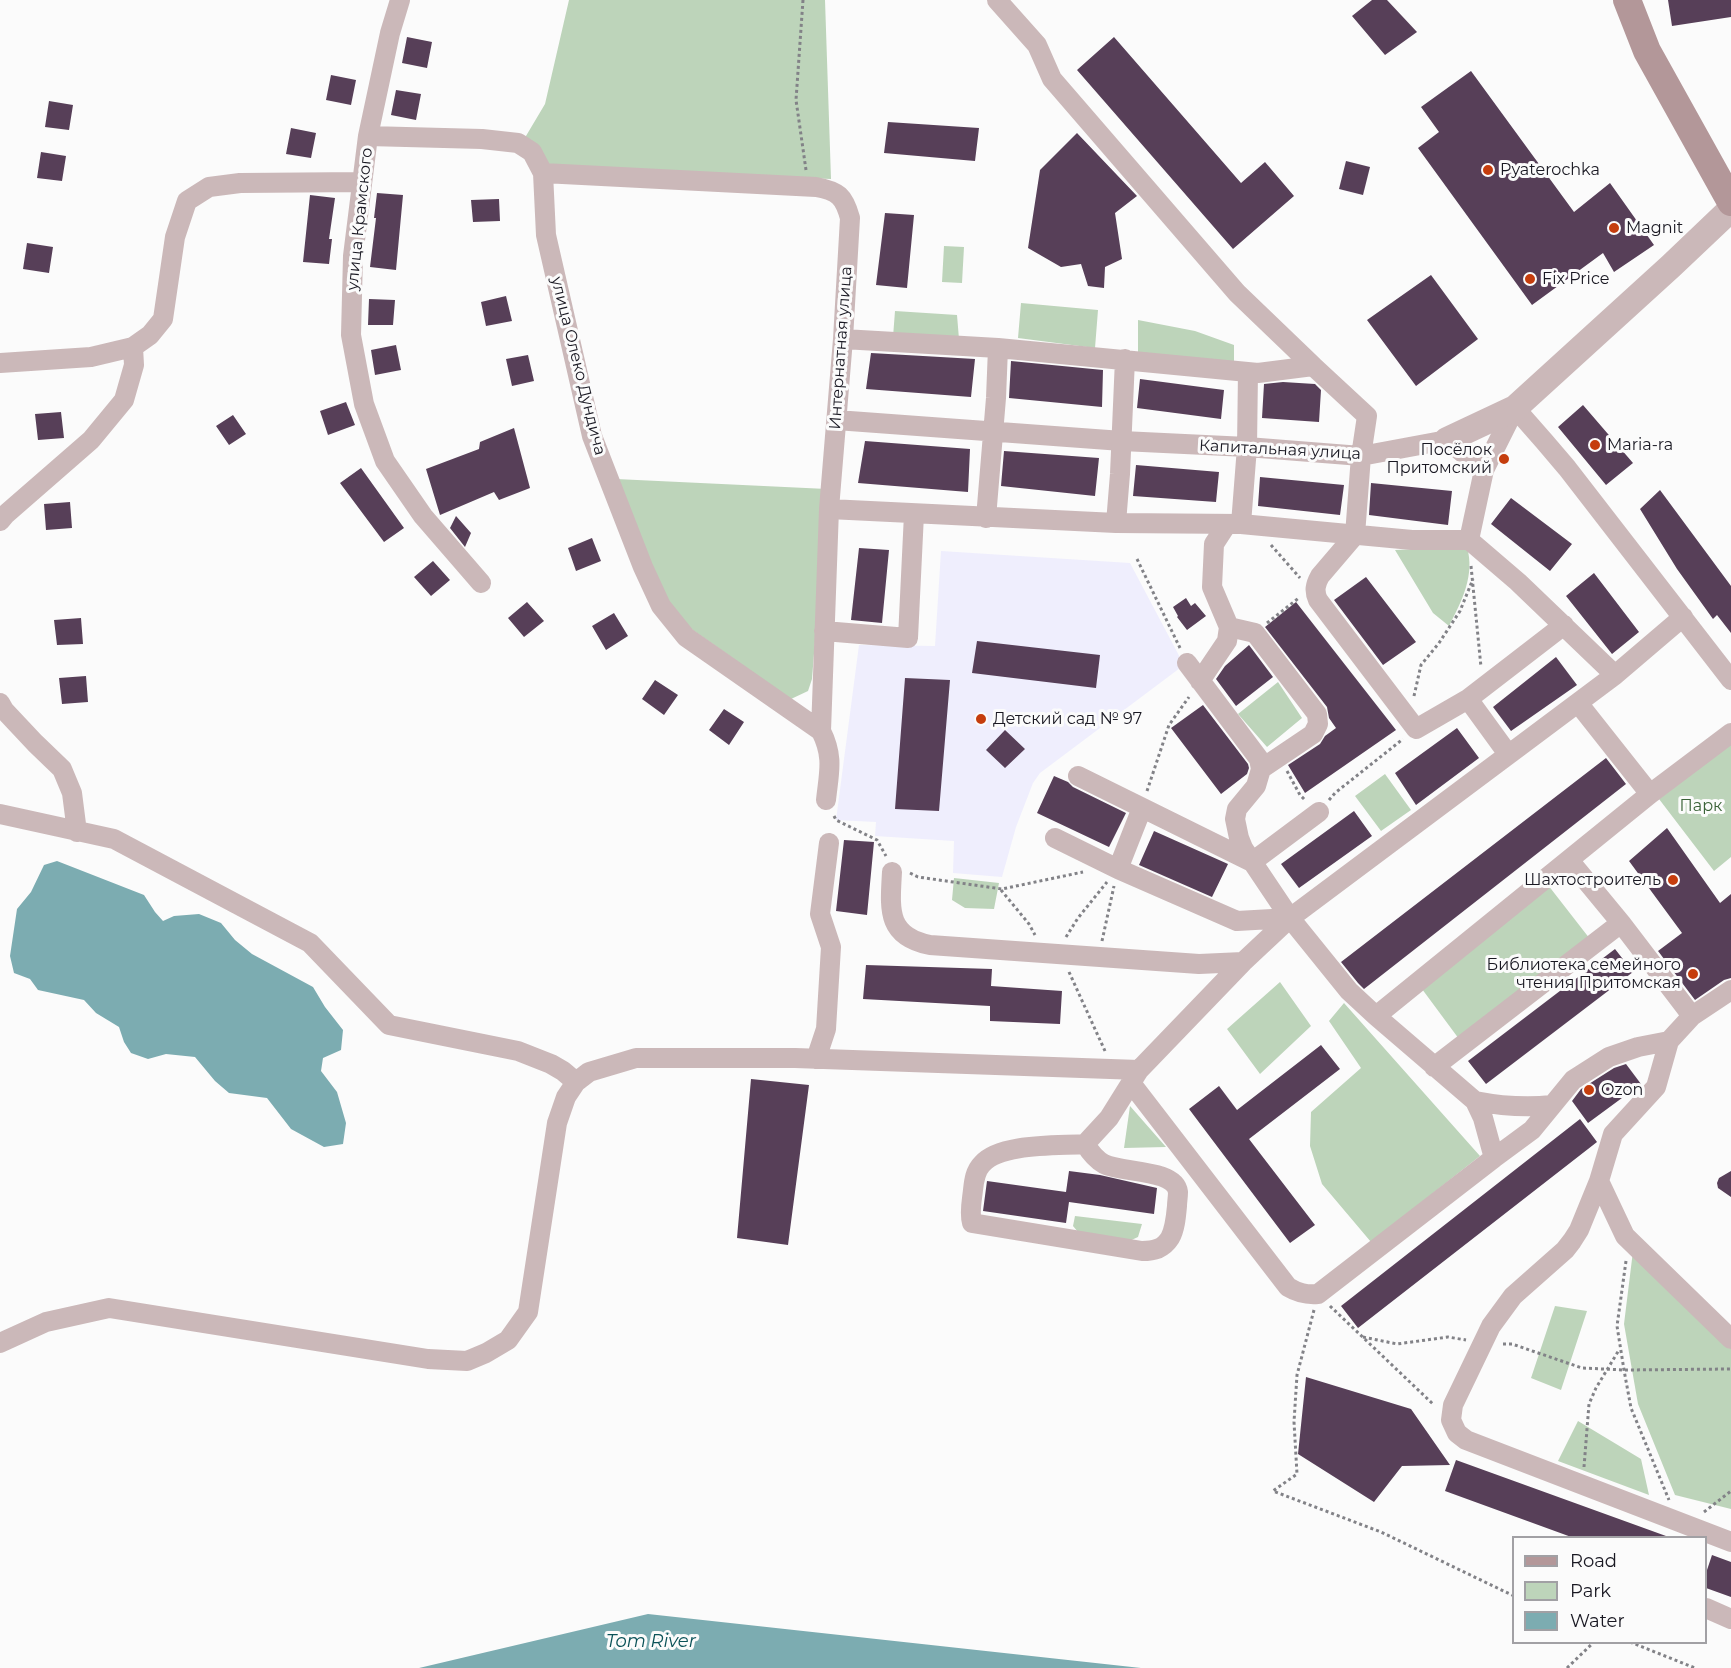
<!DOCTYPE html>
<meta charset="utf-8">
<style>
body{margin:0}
#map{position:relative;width:1731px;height:1668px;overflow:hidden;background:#fbfbfb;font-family:Montserrat,sans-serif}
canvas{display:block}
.legend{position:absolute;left:1512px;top:1536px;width:195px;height:108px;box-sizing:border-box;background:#fbfbfb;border:2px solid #a1a0a4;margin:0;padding:8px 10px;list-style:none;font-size:18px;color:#191822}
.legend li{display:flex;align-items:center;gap:12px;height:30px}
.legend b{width:30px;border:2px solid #a1a0a4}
</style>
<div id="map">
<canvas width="1731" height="1668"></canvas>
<ul class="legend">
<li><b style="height:8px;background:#b39799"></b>Road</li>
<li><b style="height:16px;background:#bdd4ba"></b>Park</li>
<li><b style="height:16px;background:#7cacb1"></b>Water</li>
</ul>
</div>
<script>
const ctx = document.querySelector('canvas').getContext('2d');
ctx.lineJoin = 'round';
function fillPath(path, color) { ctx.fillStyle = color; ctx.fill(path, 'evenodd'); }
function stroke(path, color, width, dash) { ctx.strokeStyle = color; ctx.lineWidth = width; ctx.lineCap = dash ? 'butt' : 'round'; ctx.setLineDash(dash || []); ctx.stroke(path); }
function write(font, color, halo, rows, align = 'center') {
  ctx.font = font + ' Montserrat,sans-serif'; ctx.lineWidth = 6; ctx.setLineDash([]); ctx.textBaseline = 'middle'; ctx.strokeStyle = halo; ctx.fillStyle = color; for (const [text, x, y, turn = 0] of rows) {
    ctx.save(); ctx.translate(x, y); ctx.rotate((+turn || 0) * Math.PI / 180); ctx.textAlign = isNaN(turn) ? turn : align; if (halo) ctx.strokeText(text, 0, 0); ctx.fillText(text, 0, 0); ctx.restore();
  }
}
fillPath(new Path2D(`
 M941 551 1130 563 1184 665 1040 773 1033 783 1016 827 1002 877 953 873 954 841 875 836 876 822 836 820 859 645 935 646Z`), '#efeefd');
fillPath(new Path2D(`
 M569 0H825L831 179 548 168 523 141 545 104Z
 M944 246 964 247 962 283 942 282Z
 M1021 303 1098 310 1095 348 1018 338Z
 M895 311 957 315 959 339 893 337Z
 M1138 320 1195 331 1234 345V365L1138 353Z
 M616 479 827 489 812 679 808 691 791 699 670 614Z
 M1467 547C1475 575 1462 601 1449 626L1433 613 1395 550Z
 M1278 682 1302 718 1267 747 1238 714Z
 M1731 744V857L1714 871 1659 799Z
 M1385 774 1411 810 1381 831 1355 796Z
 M954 878 999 883 994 909 965 908 952 900Z
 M1548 885 1590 939 1459 1039 1422 989Z
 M1280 982 1311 1026 1260 1074 1227 1029Z
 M1344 1003 1480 1156 1371 1242 1322 1184 1310 1146 1311 1112 1361 1068 1329 1021Z
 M1130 1106 1166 1147 1124 1148Z
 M1075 1216 1142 1224 1138 1237 1125 1243 1078 1232 1073 1226Z
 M1633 1251 1731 1348V1509L1675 1495 1638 1404 1624 1324Z
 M1555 1306 1587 1311 1561 1390 1531 1378Z
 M1578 1421 1641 1459 1649 1495 1558 1461Z`), '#bdd4ba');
fillPath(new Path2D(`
 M57 861 144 895 155 912 163 921 174 916 199 914 221 923 235 940 252 954 313 987 325 1007 343 1030 341 1050 323 1058 321 1071 337 1092 346 1123 343 1144 324 1147 291 1129 267 1098 229 1093 215 1081 195 1057 166 1054 148 1059 131 1053 124 1042 119 1027 96 1013 84 1000 38 990 30 979 14 973 10 956 17 909 31 892 44 865Z
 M648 1614 1141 1668H419Z`), '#7cacb1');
fillPath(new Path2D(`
 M1372 0H1387L1417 32 1385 55 1352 16Z
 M1668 0H1731V17L1672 26Z
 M407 37 432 42 427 68 402 63Z
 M1114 37 1241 183 1265 162 1294 196 1233 249 1077 70Z
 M1471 71 1574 212 1610 183 1654 245 1614 272 1603 253 1532 305 1418 148 1439 132 1421 107Z
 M331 75 356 80 351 105 326 100Z
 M396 90 421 94 416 120 391 115Z
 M49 101 73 105 69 130 45 127Z
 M888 122 979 128 975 161 884 153Z
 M291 128 316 133 311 158 286 154Z
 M1077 133 1137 196 1115 213 1122 259 1105 267 1104 288 1088 286 1081 264 1061 267 1028 248 1040 170Z
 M41 152 66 156 62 181 37 178Z
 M1346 161 1370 167 1363 195 1339 189Z
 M377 193 403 195 396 270 370 267 376 218H374Z
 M310 195 335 198 329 239H332L329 264 303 262Z
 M499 199 500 221 473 222 471 200Z
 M885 213 914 215 907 288 876 285Z
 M27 243 53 247 49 273 23 269Z
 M1431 275 1478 339 1416 386 1367 320Z
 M506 296 512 321 486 326 481 302Z
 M369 299 395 300 393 325H368Z
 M396 345 401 370 375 375 371 350Z
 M871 353 975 359 971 397 866 389Z
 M528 355 534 381 512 386 506 359Z
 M1011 361 1103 370 1102 407 1009 398Z
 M1140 379 1224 390 1221 419 1137 408Z
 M1283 382 1315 384 1321 390 1319 422 1262 418 1264 384Z
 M346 402 355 425 328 435 320 411Z
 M1583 405 1633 463 1606 485 1558 427Z
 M61 412 64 438 38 440 35 414Z
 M233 415 246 434 229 445 216 426Z
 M514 428 530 488 499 500 494 492 440 515 426 469 479 449 480 442Z
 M865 441 970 449 968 492 858 483Z
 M1004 451 1099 458 1095 496 1001 486Z
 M1136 465 1219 472 1216 502 1133 496Z
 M361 468 404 528 384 542 340 483Z
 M1260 477 1344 485 1340 515 1258 506Z
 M1371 483 1452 491 1448 525 1369 515Z
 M1660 490 1731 586V633L1717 615 1713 619 1677 569 1640 509Z
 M1511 498 1572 544 1550 571 1491 524Z
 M70 502 72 528 46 530 44 504Z
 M456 516 471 533 465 547 450 528Z
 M592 538 601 561 576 571 568 548Z
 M859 548 889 550 882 623 851 620Z
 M433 561 450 580 431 596 414 577Z
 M1594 573 1639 632 1612 654 1566 596Z
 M1366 577 1416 642 1383 665 1334 600Z
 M1186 598 1191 606 1195 603 1206 616 1187 630 1177 617 1178 616 1173 607Z
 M527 602 544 621 524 637 508 618Z
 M1296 602 1396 730 1305 793 1288 765 1320 744 1325 736 1336 728 1329 718 1327 707 1265 627Z
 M614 613 628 636 606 650 592 626Z
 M81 618 83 644 57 645 54 620Z
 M977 641 1100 655 1096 688 972 673Z
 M1249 645 1273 677 1236 706 1216 679 1225 666Z
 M1556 657 1577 685 1511 731 1493 707Z
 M86 676 88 702 62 704 59 678Z
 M905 678 950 680 939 811 895 809Z
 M655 680 678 695 664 715 642 699Z
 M1203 705 1248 764 1249 768 1247 774 1221 794 1171 728Z
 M724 709 744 722 729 745 709 730Z
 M1457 728 1479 758 1416 805 1395 773Z
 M1005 730 1025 749 1005 768 986 750Z
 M1606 758 1626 784 1364 989 1358 983 1341 962Z
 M1054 776 1068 782 1073 787 1126 813 1109 847 1037 813Z
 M1354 811 1372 836 1299 888 1281 864Z
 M1667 828 1720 903 1731 894V978L1724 980 1695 1000 1658 951 1682 933 1629 861Z
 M1154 831 1228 864 1212 897 1139 865Z
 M844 840 874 842 867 915 836 911Z
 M1615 949 1633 972 1486 1084 1468 1061Z
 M866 965 992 969 991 986 1062 991 1060 1024 990 1021V1006L863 999Z
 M1321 1045 1340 1069 1249 1139 1315 1225 1290 1243 1189 1109 1219 1086 1237 1110Z
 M1626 1064 1641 1084 1588 1123 1572 1101 1581 1089 1614 1068Z
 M751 1079 809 1085 788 1245 737 1238Z
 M1580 1119 1597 1142 1358 1328 1341 1306Z
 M1069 1171 1100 1175 1157 1188 1154 1214 1069 1202 1066 1223 983 1211 987 1181 1066 1192Z
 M1731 1171V1197L1718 1188 1717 1183 1719 1178Z
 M1306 1377 1411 1409 1450 1465 1402 1466 1374 1502 1298 1454Z
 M1456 1460 1666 1536V1538H1574L1445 1491Z
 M1712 1555 1731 1562V1597L1706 1588V1573Z`), '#573f58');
stroke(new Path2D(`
 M803 0 796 100 806 170
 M1271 545 1300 578
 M1137 559 1180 648
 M1471 566 1481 667
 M1267 623 1300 597
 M1414 696 1421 665 1439 643 1460 611 1473 579
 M1287 771 1300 795 1306 801
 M1147 791 1169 725 1189 697
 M1329 800 1335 793 1403 739
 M834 816 836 820 877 840 886 856
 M910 873 918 877 1002 889 1083 872
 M1001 890 1029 924 1035 935
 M1066 937 1078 918 1107 882
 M1102 941 1114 886
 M1069 972 1105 1051
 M1626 1261 1617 1326 1624 1370 1631 1408 1669 1500
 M1330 1306 1434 1405
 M1314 1310 1297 1375 1294 1422 1297 1474 1273 1491 1381 1532 1514 1596
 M1363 1337 1397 1344 1448 1337 1466 1340
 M1503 1344H1512L1582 1368 1624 1370 1731 1369
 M1584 1467 1589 1404 1596 1388 1619 1350
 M1704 1512 1731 1491
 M1630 1642 1695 1668
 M1567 1668 1594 1642`), '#828287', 3, [3, 3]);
stroke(new Path2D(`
 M400 0 390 33 368 136 353 256 351 335 364 404 385 461 423 516 481 583
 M997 0 1037 45 1052 79 1237 293 1313 366
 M368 136 482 139 518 143 532 152 543 173 546 235 592 436 643 567 661 606 686 637 821 731
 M543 173 816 187C838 191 844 196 850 218L843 339 829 509 821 731C834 757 829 772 826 800
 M843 339 998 348 1258 373 1313 366 1367 416 1361 456 1355 535 1320 576C1315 585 1314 591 1318 600L1416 729 1468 699 1564 625
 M0 363 91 357 133 347 150 335 163 319 175 237 187 201 209 187 240 183 362 182
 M836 420 1122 441 1247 447 1361 456 1447 440 1484 470 1515 408 1544 441 1567 468 1731 680
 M829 509 1116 523 1241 524 1412 540H1469L1518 582 1615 675
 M986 518 996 398 998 348
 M0 521 5 515 91 440 124 400 134 365 133 347
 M1116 523 1120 474 1125 359
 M1241 524 1247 447 1248 372
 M1469 540 1484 470
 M1229 627 1255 633 1317 714 1318 724 1313 734 1261 769
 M824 631 908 638 914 514
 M1187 663 1259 759 1261 769 1256 786 1237 809 1235 819 1239 838 1243 848 1290 918 1349 991 1376 1016 1650 794 1731 733
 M1200 681 1227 641 1229 627 1212 587 1214 544 1227 524
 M1468 699 1508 754
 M0 703 4 710 35 743 62 769 72 793 77 832
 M1578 703 1650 794
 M1078 776 1252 862 1319 812
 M1142 808 1118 869 1237 921 1290 918
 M0 814 114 839 310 943 389 1025 518 1051 551 1064 563 1071 576 1082
 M1055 838 1118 869
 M1569 860 1621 923 1692 1016 1731 990
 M892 872C890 909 886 936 930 945L1199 964 1243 962
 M1692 1016 1669 1041 1656 1087 1613 1134 1599 1181 1579 1230 1572 1241 1565 1250 1513 1296 1491 1326 1453 1405 1451 1420 1457 1433 1466 1440 1731 1542
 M816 1059 826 1029 831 947 820 914 829 843
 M1434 1067 1621 923
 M1131 1083 1288 1287C1298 1293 1306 1295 1318 1294L1494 1158 1483 1118 1475 1101 1376 1016
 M1475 1101C1501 1106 1526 1108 1552 1105
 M1085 1144C1090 1152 1095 1159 1104 1164 1122 1173 1175 1169 1178 1192 1178 1197 1177 1202 1177 1206 1176 1217 1175 1229 1170 1238 1163 1249 1154 1251 1142 1251L972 1223C969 1213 972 1200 973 1190 974 1181 975 1171 982 1164 1000 1143 1058 1146 1085 1144L1109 1118 1139 1070 1243 962 1290 918 1615 675 1683 617
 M1494 1158 1532 1130 1573 1080 1609 1057 1638 1047 1669 1041
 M1599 1181 1625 1236 1731 1339
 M0 1343 46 1322 109 1308 428 1359 467 1361 486 1353 508 1340 528 1312 557 1123 566 1097 576 1082 589 1072 636 1058H795L1139 1070
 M1706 1608 1731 1619`), '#cbb8b9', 20);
stroke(new Path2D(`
 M1447 440 1515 408 1671 266 1731 209`), '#cbb8b9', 26);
stroke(new Path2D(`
 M1627 0 1647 51 1731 202`), '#b39799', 28);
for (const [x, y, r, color] of [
 [1488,170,6,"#c53d0d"],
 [1614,228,6,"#c53d0d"],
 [1530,279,6,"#c53d0d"],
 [1595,445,6,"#c53d0d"],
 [1504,459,6,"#c53d0d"],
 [981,719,6,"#c53d0d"],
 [1673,880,6,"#c53d0d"],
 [1693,974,6,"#c53d0d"],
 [1589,1090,6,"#c53d0d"]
]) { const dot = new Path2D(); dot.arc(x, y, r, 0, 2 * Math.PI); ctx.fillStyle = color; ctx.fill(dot); stroke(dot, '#fbfbfb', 2); }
write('16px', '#191822', '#fbfbfb', [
 ["Pyaterochka",1500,170],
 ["Magnit",1626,228],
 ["Fix Price",1542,279],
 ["Maria-ra",1607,445],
 ["Посёлок",1492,450,"right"],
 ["Притомский",1492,468,"right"],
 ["Детский сад № 97",993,719],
 ["Шахтостроитель",1661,880,"right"],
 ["Библиотека семейного",1681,965,"right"],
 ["чтения Притомская",1681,983,"right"],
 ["Ozon",1601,1090]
], 'left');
write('16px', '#191822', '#fbfbfb', [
 ["улица Крамского",360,219,-84],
 ["Интернатная улица",841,348,-86],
 ["улица Олеко Дундича",578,366,76],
 ["Капитальная улица",1280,450,3]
]);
write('16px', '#3a6237', '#fbfbfb', [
 ["Парк",1701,806]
]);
write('italic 18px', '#0b5258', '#fbfbfb', [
 ["Tom River",651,1642]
]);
</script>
